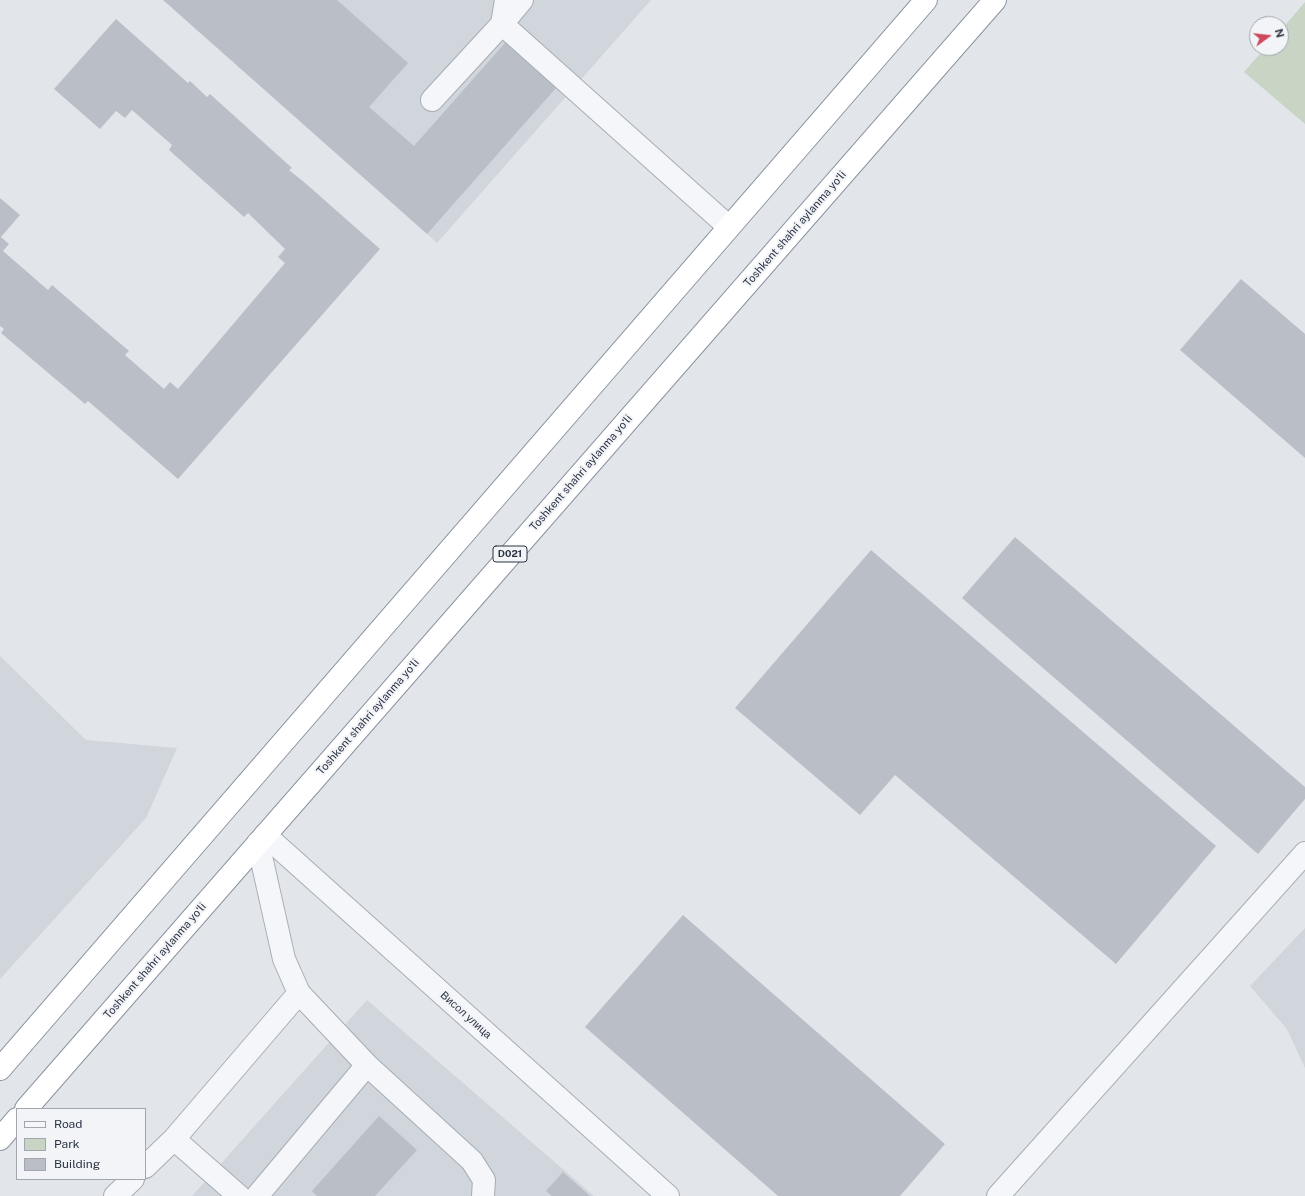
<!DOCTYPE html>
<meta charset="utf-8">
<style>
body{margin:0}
#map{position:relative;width:1305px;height:1196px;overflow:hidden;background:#e2e6eb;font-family:"Public Sans",sans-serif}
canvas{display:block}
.legend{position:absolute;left:16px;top:1108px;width:130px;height:72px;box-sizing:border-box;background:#f2f4f8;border:1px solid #a2a7af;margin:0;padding:5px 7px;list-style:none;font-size:12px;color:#2b3342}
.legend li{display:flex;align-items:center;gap:8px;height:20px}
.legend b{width:20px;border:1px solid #a2a7af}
.north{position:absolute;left:1249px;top:16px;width:40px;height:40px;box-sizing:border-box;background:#f2f4f8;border:1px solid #a2a7af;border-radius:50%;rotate:75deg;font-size:11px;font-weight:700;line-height:16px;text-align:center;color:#2b3342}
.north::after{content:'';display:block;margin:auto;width:14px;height:18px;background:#cd4a5d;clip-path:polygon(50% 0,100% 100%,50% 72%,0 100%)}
</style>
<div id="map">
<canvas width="1305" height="1196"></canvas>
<ul class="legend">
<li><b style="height:5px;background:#f5f6f9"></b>Road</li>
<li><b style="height:11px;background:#c8d4c4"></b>Park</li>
<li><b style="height:11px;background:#babfc7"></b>Building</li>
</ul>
<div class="north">N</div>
</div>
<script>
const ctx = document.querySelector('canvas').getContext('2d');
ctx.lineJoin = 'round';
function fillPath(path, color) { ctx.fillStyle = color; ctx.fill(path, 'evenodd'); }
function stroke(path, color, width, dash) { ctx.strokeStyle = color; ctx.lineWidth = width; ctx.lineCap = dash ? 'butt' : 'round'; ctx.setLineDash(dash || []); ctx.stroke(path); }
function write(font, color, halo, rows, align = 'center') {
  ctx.font = font + ' "Public Sans",sans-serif'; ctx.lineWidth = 4; ctx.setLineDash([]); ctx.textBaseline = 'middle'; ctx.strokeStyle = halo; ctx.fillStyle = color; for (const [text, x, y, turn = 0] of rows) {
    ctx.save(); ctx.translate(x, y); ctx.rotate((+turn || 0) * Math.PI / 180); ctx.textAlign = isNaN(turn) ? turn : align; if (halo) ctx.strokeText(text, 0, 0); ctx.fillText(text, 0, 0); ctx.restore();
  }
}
fillPath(new Path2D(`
 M178 0H651L437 243Z
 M0 656 86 740 177 748 146 818 0 979Z
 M1305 928V1068L1287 1029 1250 986Z
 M367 1000 594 1196H192Z`), '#d1d5dc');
fillPath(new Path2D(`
 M1305 2V124L1244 72 1265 48H1281V30Z`), '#c8d4c4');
fillPath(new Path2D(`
 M163 0H337L408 63 369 107 414 146 519 27 570 72 427 234Z
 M116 19 188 83 190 81 207 97 210 94 292 168 289 170 304 182 380 249 178 479 88 401 85 404 1 333 4 329 0 326V198L20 215 1 237 9 244 3 251 48 290 52 285 129 351 125 355 164 389 170 382 178 389 285 263 278 257 285 249 248 213 244 217 169 150 172 145 132 110 125 118 116 111 100 129 54 89Z
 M1241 279 1305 334V458L1180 350Z
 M1015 537 1305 787V799L1258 854 962 598Z
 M871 550 1216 846 1116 964 895 775 860 815 735 708Z
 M683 915 945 1144 900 1196H778L585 1027Z
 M379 1116 417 1150 375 1196H317L312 1191Z
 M563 1172 590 1196H552L546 1191Z`), '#babfc7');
const minor = new Path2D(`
 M506 0 502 24 729 227
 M432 100 502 24 522 0
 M265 835 668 1196
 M258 843 284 959 299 993 367 1065 472 1161 484 1180 483 1196
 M174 1139 239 1196
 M145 1167 174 1139 299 993
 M115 1196 133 1179
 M257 1196 367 1065
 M998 1196 1305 853`);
const highway = new Path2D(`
 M0 1069 926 0
 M26 1109 995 0
 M0 1139 17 1119`);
stroke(minor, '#a7adb5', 24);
stroke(highway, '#8a93a1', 24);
stroke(minor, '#f5f6f9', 22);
stroke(highway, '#fff', 22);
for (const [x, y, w] of [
 [510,554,34]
]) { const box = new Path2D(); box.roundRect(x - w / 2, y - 8, w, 16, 3); ctx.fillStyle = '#f2f4f8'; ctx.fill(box); stroke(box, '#2b3342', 1); }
write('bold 10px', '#2b3342', null, [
 ["D021",510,554]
]);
write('11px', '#2b3342', '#f2f4f8', [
 ["Toshkent shahri aylanma yoʻli",795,229,-49],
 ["Toshkent shahri aylanma yoʻli",581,473,-49],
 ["Toshkent shahri aylanma yoʻli",368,717,-49],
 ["Toshkent shahri aylanma yoʻli",155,961,-49],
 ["Висол улица",466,1015,42]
]);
</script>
